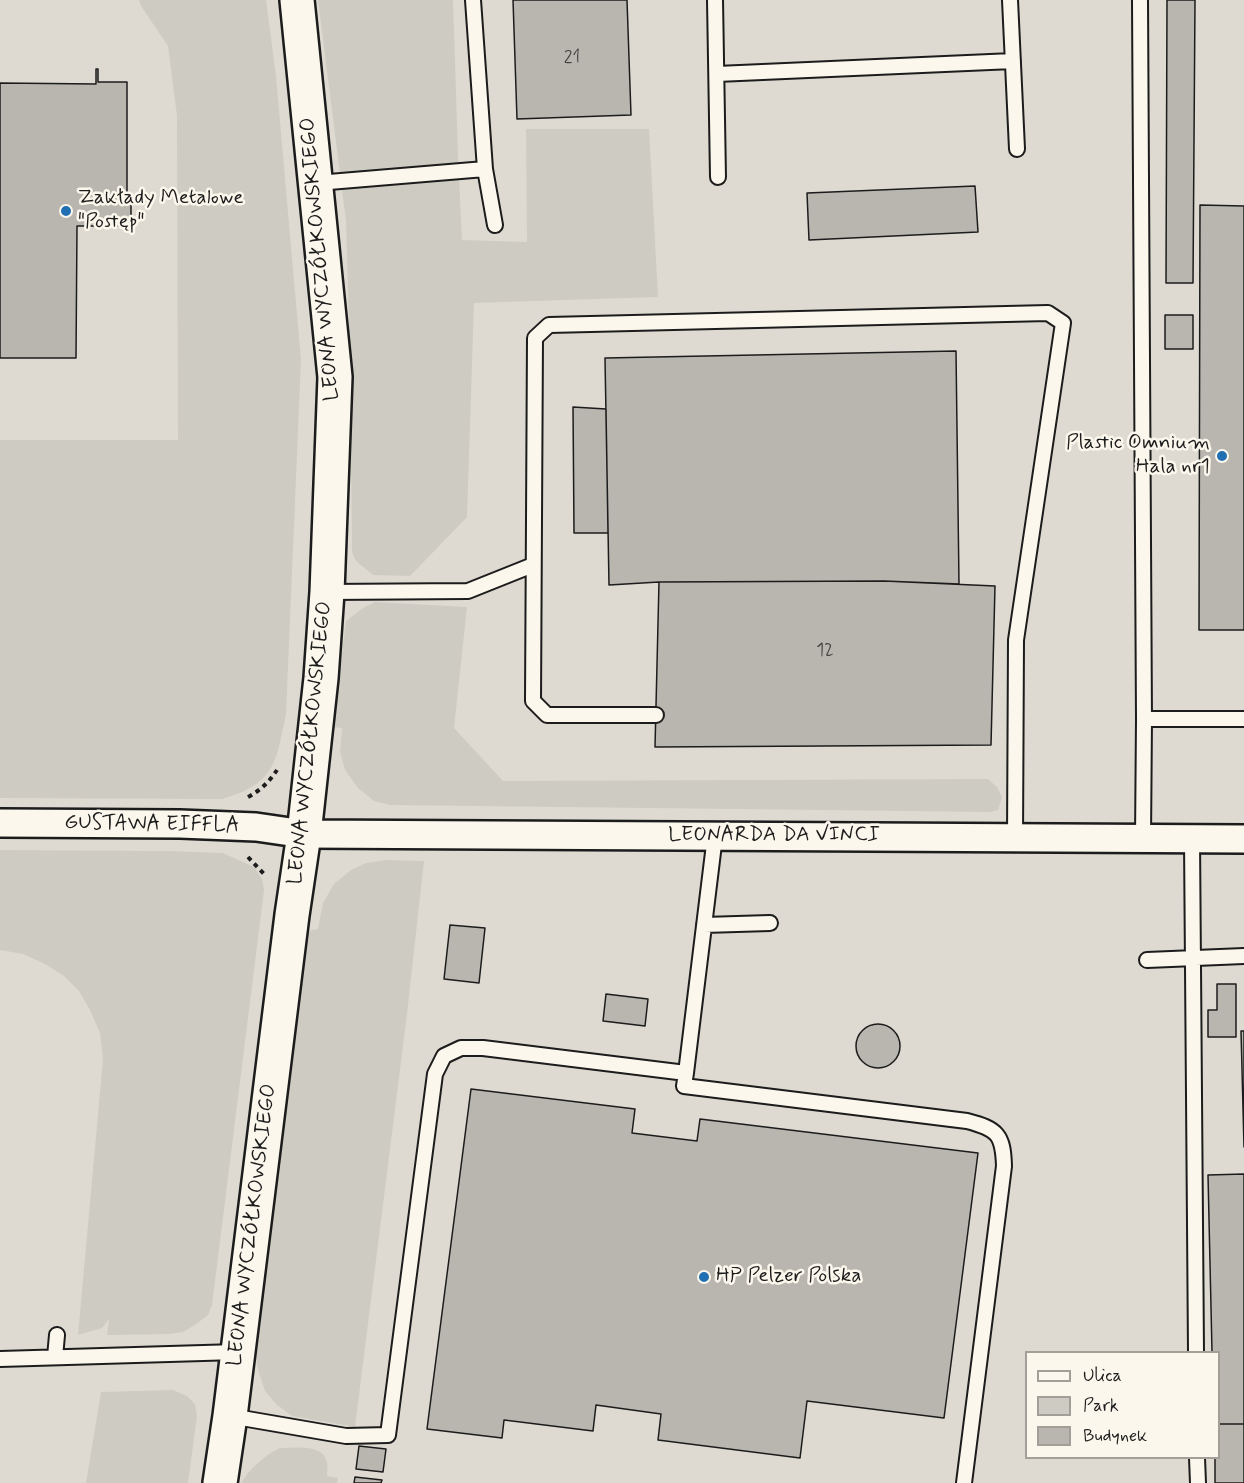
<!DOCTYPE html>
<meta charset="utf-8">
<style>
body{margin:0}
#map{position:relative;width:1244px;height:1483px;overflow:hidden;background:#eeeadf;font-family:Mynerve,sans-serif}
canvas{display:block}
.legend{position:absolute;left:1025px;top:1351px;width:195px;height:108px;box-sizing:border-box;background:#fbf7ec;border:2px solid #a29f99;margin:0;padding:8px 10px;list-style:none;font-size:18px;color:#1c1c1c}
.legend li{display:flex;align-items:center;gap:12px;height:30px}
.legend b{width:30px;border:2px solid #a29f99}
</style>
<div id="map">
<canvas width="1244" height="1483"></canvas>
<ul class="legend">
<li><b style="height:8px;background:#fbf7ec"></b>Ulica</li>
<li><b style="height:16px;background:#ceccc2"></b>Park</li>
<li><b style="height:16px;background:#b9b6af"></b>Budynek</li>
</ul>
</div>
<script>
const ctx = document.querySelector('canvas').getContext('2d');
ctx.lineJoin = 'round';
function fillPath(path, color) { ctx.fillStyle = color; ctx.fill(path, 'evenodd'); }
function stroke(path, color, width, dash) { ctx.strokeStyle = color; ctx.lineWidth = width; ctx.lineCap = dash ? 'butt' : 'round'; ctx.setLineDash(dash || []); ctx.stroke(path); }
function write(font, color, halo, rows, align = 'center') {
  ctx.font = font + ' Mynerve,sans-serif'; ctx.lineWidth = 5; ctx.setLineDash([]); ctx.textBaseline = 'middle'; ctx.strokeStyle = halo; ctx.fillStyle = color; for (const [text, x, y, turn = 0] of rows) {
    ctx.save(); ctx.translate(x, y); ctx.rotate((+turn || 0) * Math.PI / 180); ctx.textAlign = isNaN(turn) ? turn : align; if (halo) ctx.strokeText(text, 0, 0); ctx.fillText(text, 0, 0); ctx.restore();
  }
}
fillPath(new Path2D(`
 M0 0H1244V1483H0ZM1026 1352H1218V1458H1026Z`), '#dedad1');
fillPath(new Path2D(`
 M139 0H266L276 76 301 360 286 714C276 763 275 784 222 799L0 798V440H178L177 116 168 46 141 6Z
 M318 0H453L458 156 462 240 527 242 526 129H649L658 297 474 303 467 517 410 576 373 575 356 561 352 552 350 361 346 221Z
 M375 602 467 607 454 728 503 781 988 779 997 787 1002 797 998 810 990 812 390 805 374 801 358 788 345 770 340 752 342 728 333 727 346 621 363 608Z
 M0 850 168 851 223 853 254 867 262 879 264 890 212 1305 208 1315 195 1325 183 1332 169 1334 107 1335 109 1319 102 1328 78 1335 103 1059 100 1033 90 1010 79 991 64 976 45 964 23 954 0 950Z
 M386 860 424 861 407 1014 355 1427 292 1416 276 1404 265 1391 259 1373 255 1354 308 931 318 929 323 903 334 884 351 870 366 863Z
 M173 1390 187 1396 195 1404 197 1416 188 1483H86L101 1392Z
 M280 1448C294 1448 323 1443 327 1462 328 1466 327 1472 327 1476L338 1478 337 1483H241C251 1468 263 1456 280 1448Z`), '#ceccc2');
const building = new Path2D(`
 M513 0H627L631 115 517 119Z
 M1167 0H1195L1193 283H1166Z
 M96 69H98V82H127V196H131V226H77L76 358H0V83L96 84Z
 M975 186 978 232 809 240 807 193Z
 M1200 205 1244 206V630H1199Z
 M1165 315H1193V349H1165Z
 M956 351 959 584 884 581 659 582 609 585 605 358Z
 M573 407 606 409 608 533H574Z
 M884 581 995 586 991 745 655 747 659 582Z
 M450 925 485 928 479 983 444 979Z
 M1217 984H1236V1037H1208V1010H1217Z
 M606 994 648 999 645 1026 603 1021Z
 M856 1046a22 22 0 1 1 44 0a22 22 0 1 1-44 0Z
 M1241 1031H1244V1147Z
 M471 1089 635 1109 632 1133 697 1141 700 1119 978 1153 944 1418 807 1401 800 1458 658 1440 661 1414 596 1405 593 1431 504 1420 502 1438 427 1429Z
 M1244 1174V1424H1218V1352H1212L1208 1175Z
 M1218 1424H1244V1483H1215V1458H1218Z
 M359 1446 386 1449 383 1472 356 1469Z
 M355 1477 382 1480 381 1483H354Z`);
fillPath(building, '#b9b6af');
stroke(building, '#1c1c1c', 1.5);
const service = new Path2D(`
 M473 0 485 169 495 225
 M715 0 718 177
 M1010 0 1017 149
 M1140 0 1144 719 1143 839
 M717 74 1013 61
 M317 183 485 169
 M327 592 468 591 533 565
 M656 715H547L533 701 535 338 549 325 1048 313 1063 323 1016 640 1015 838
 M1144 719H1244
 M1192 839 1196 1352
 M704 925 770 923
 M1147 960 1244 956
 M686 1073 715 836
 M55 1357 57 1335
 M0 1359 237 1352
 M230 1416 346 1436 388 1435 435 1074 444 1056 461 1048H483L686 1073 684 1086 967 1121C998 1129 1003 1135 1004 1166L964 1483
 M1197 1458 1198 1483`);
const minor = new Path2D(`
 M0 823 180 824 256 827 304 834 1244 839`);
const tertiary = new Path2D(`
 M220 1483 230 1416 292 915 304 834 321 678 327 592 335 377 297 0`);
stroke(service, '#1c1c1c', 18);
stroke(minor, '#1c1c1c', 32);
stroke(tertiary, '#1c1c1c', 38);
stroke(new Path2D(`
 M248 797C261 790 269 782 277 770
 M248 857 265 875`), '#1c1c1c', 4, [4.5, 4.5]);
stroke(service, '#fbf7ec', 14);
stroke(minor, '#fbf7ec', 27);
stroke(tertiary, '#fbf7ec', 33);
for (const [x, y, r, color] of [
 [66,211,6,"#1f6fb2"],
 [1222,456,6,"#1f6fb2"],
 [704,1277,6,"#1f6fb2"]
]) { const dot = new Path2D(); dot.arc(x, y, r, 0, 2 * Math.PI); ctx.fillStyle = color; ctx.fill(dot); stroke(dot, '#fbf7ec', 2); }
write('18px', '#434241', null, [
 ["21",572,58],
 ["12",825,651]
]);
write('21px', '#1c1c1c', '#fbf7ec', [
 ["Zakłady Metalowe",78,199],
 ["\"Postęp\"",78,223],
 ["Plastic Omnium",1210,444,"right"],
 ["Hala nr1",1210,468,"right"],
 ["HP Pelzer Polska",716,1277]
], 'left');
write('21px', '#1c1c1c', '#fbf7ec', [
 ["LEONA WYCZÓŁKOWSKIEGO",321,259,-95],
 ["LEONA WYCZÓŁKOWSKIEGO",311,743,-84],
 ["GUSTAWA EIFFLA",152,825,1],
 ["LEONARDA DA VINCI",774,836],
 ["LEONA WYCZÓŁKOWSKIEGO",253,1225,-83]
]);
</script>
